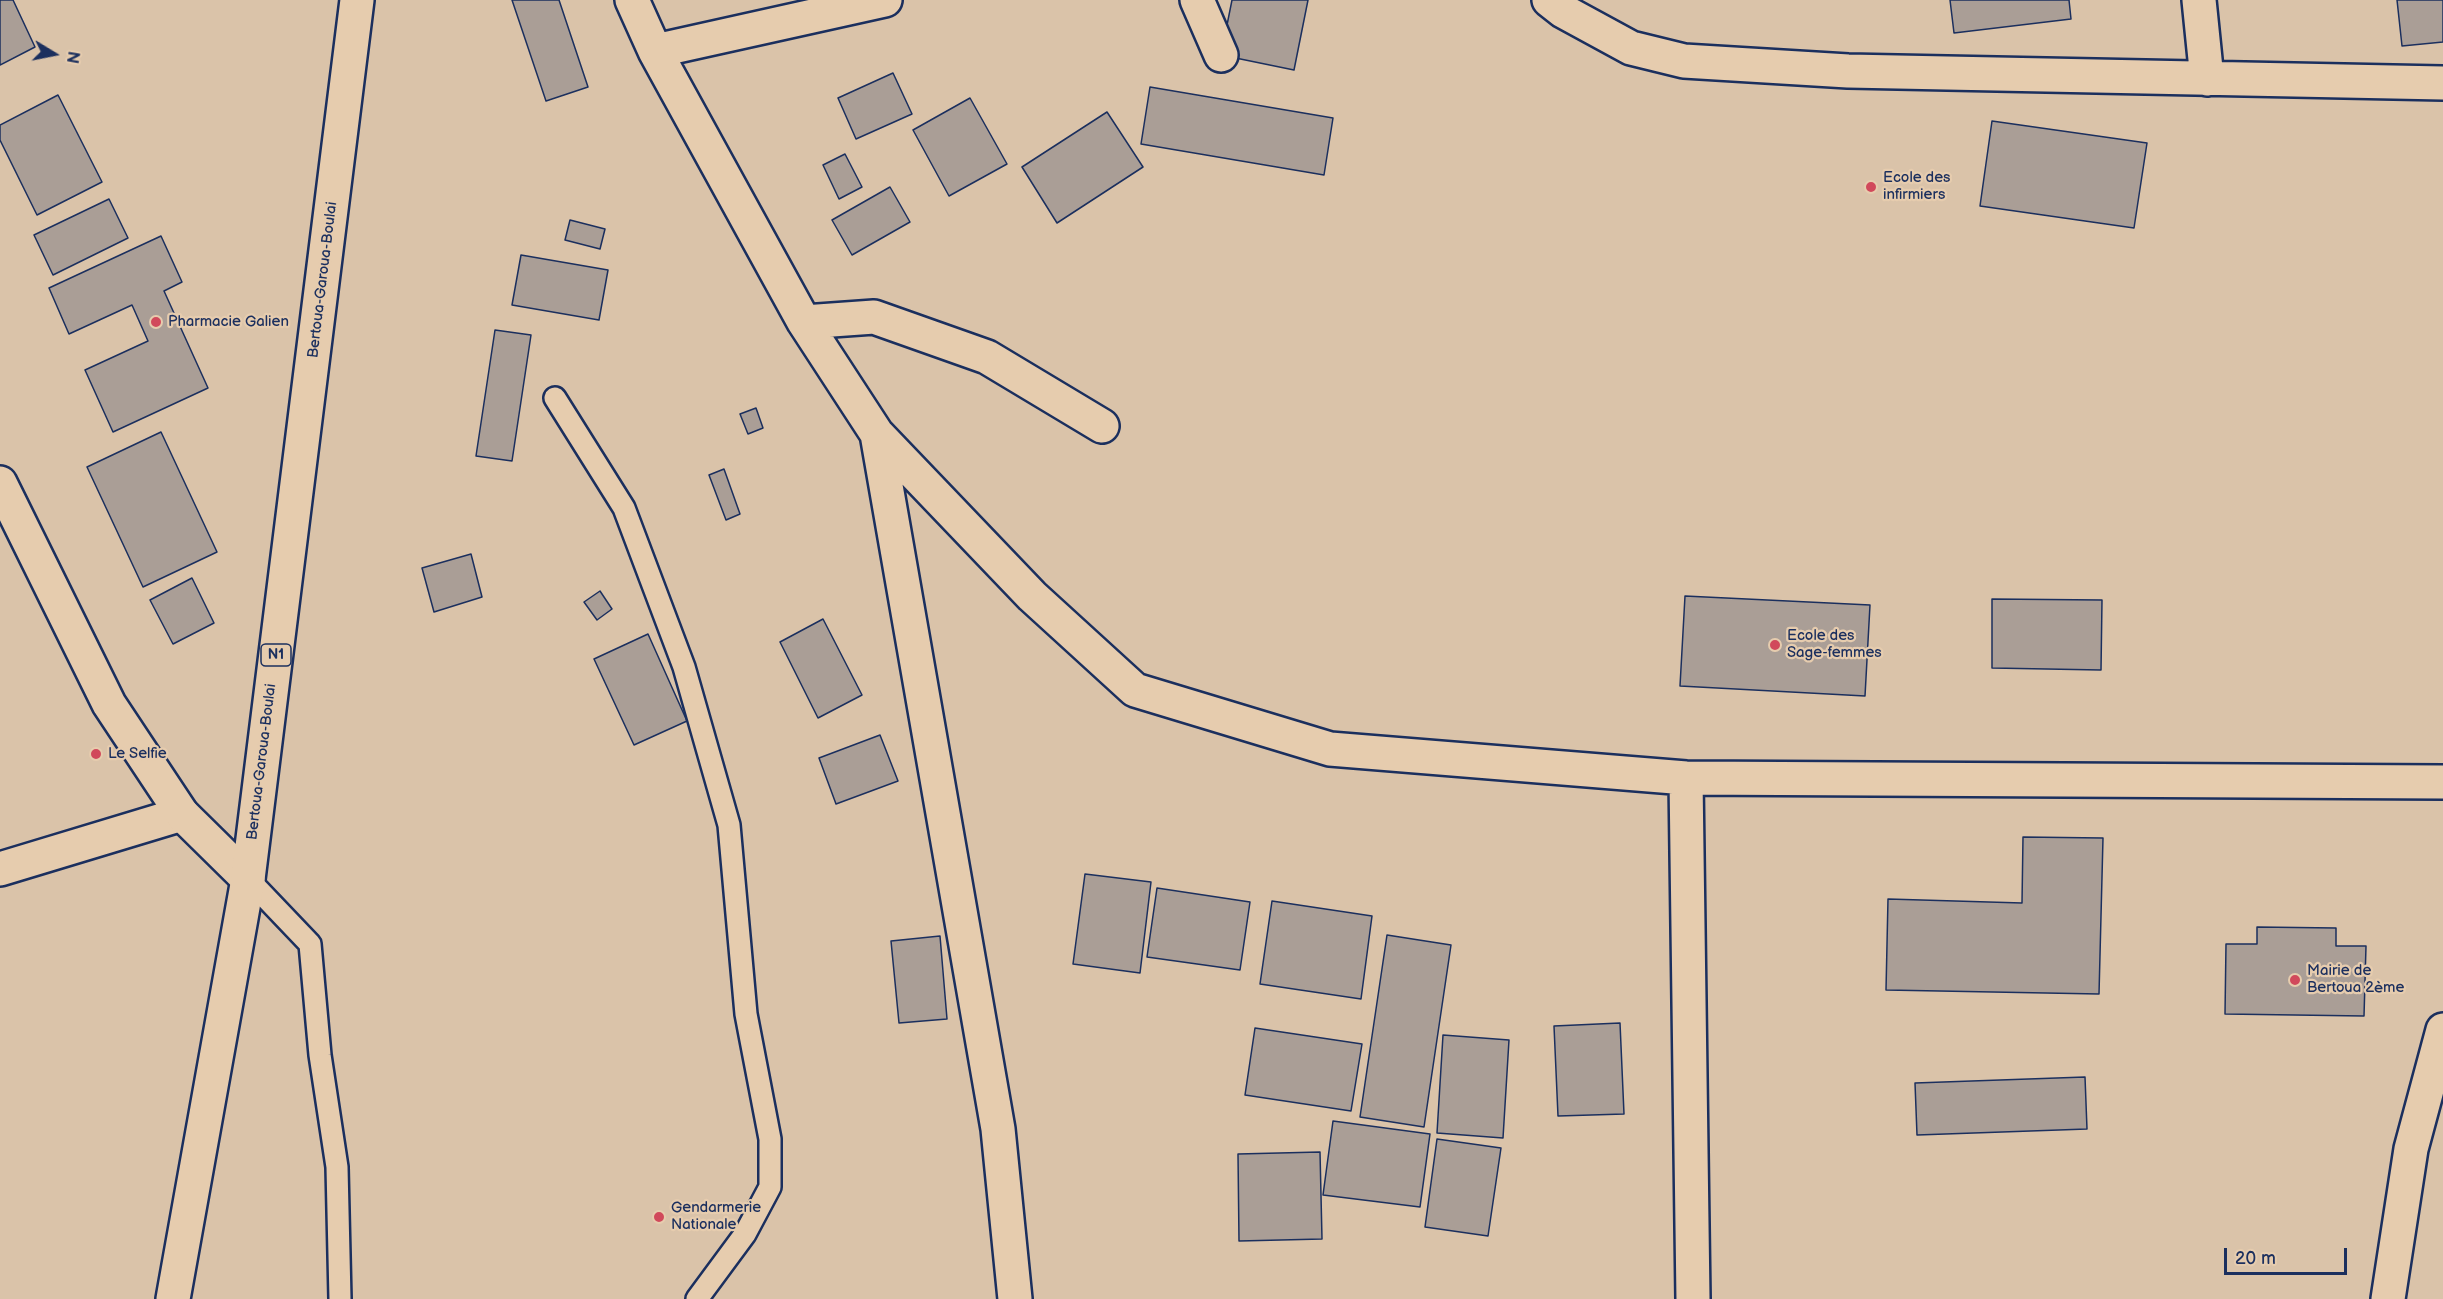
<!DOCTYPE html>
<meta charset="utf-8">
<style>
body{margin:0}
#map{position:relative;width:2443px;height:1299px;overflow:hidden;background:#dac3a9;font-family:"Balsamiq Sans",sans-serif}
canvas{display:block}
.north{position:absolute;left:24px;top:24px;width:60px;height:60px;-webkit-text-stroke:4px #e6ccae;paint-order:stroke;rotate:100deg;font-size:16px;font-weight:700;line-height:24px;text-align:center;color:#1b2f5e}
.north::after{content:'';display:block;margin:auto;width:21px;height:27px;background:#1b2f5e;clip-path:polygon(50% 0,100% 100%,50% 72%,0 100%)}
.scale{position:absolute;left:2224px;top:1248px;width:123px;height:27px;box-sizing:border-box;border:3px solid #1b2f5e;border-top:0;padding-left:8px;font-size:18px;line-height:21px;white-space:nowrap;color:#1b2f5e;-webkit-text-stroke:4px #e6ccae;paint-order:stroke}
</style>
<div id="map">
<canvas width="2443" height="1299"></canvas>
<div class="north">N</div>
<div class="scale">20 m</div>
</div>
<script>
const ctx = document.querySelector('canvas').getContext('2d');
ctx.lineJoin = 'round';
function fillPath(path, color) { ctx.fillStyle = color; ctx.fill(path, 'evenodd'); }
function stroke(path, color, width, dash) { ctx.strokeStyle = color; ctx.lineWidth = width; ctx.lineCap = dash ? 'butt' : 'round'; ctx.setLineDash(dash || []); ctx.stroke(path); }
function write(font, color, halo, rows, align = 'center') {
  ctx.font = font + ' "Balsamiq Sans",sans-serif'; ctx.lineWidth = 4.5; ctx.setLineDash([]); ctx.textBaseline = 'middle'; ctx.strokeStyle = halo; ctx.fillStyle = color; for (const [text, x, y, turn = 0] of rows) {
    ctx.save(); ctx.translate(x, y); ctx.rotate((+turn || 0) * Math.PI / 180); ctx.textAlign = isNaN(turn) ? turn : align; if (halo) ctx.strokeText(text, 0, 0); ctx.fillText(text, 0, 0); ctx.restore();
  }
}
const building = new Path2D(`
 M0 0H13L35 47 0 65Z
 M512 0H559L588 87 546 101Z
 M1232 0H1308L1294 70 1221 55Z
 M1950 0H2069L2071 19 1954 33Z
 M2397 0H2443V42L2402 46Z
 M893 73 912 114 856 139 838 98Z
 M1150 87 1333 118 1324 175 1141 144Z
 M58 95 102 182 37 215 0 140V125Z
 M970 98 1007 164 949 196 913 130Z
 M1107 112 1143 167 1057 223 1022 167Z
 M1992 121 2147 143 2134 228 1980 206Z
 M845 154 862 187 839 199 823 165Z
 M890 187 910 222 852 255 832 220Z
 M109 199 128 238 53 275 34 235Z
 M570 220 605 229 600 249 565 240Z
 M161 236 182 282 164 291 208 388 113 432 85 370 148 341 132 305 69 334 49 288Z
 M521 255 608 270 599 320 512 305Z
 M495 330 531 335 512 461 476 456Z
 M756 408 763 428 748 434 740 414Z
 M161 432 217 552 143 587 87 467Z
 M724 469 740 514 726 520 709 475Z
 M471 554 482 597 434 612 422 568Z
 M192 578 214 623 173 644 150 600Z
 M600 591 612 609 597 620 584 602Z
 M1685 596 1870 605 1865 696 1680 686Z
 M1992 599 2102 600 2101 670 1992 668Z
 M823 619 862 695 818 718 780 642Z
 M648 634 687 721 634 745 594 659Z
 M880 735 898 781 836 804 819 758Z
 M2023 837 2103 838 2099 994 1886 990 1888 899 2022 903Z
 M1085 874 1151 882 1140 973 1073 964Z
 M1157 888 1250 902 1240 970 1147 957Z
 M1272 901 1372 916 1361 999 1260 984Z
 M2257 927 2336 928V946H2366L2364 1016 2225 1014 2226 944H2257Z
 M1387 935 1451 945 1424 1127 1360 1117Z
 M940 936 947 1019 899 1023 891 941Z
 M1620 1023 1624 1114 1558 1116 1554 1026Z
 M1255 1028 1362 1044 1351 1111 1245 1095Z
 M1443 1035 1509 1040 1503 1138 1437 1133Z
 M2085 1077 2087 1129 1917 1135 1915 1083Z
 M1333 1121 1430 1134 1420 1207 1323 1195Z
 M1437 1139 1501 1148 1488 1236 1425 1227Z
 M1320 1152 1322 1239 1239 1241 1238 1154Z`);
fillPath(building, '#aa9e96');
stroke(building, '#1b2f5e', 1.5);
const service = new Path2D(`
 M555 398 624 508 684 667 729 825 746 1014 770 1139V1187L745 1234 697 1299
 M248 879 310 944 320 1055 337 1167 340 1299`);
const minor = new Path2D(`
 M632 0 655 51 804 322 877 434 1032 596 1135 690 1330 749 1686 778 2443 782
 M1197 0 1221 55
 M1549 0 1563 11 1631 48 1684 61 1848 71 2443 83
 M2199 0 2207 79
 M655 51 885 0
 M804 322 874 317 987 357 1102 426
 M877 434 998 1129 1015 1299
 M1686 778 1693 1299
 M0 869 182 814
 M2388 1299 2411 1149 2443 1030`);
const tertiary = new Path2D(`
 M0 483 109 704 182 814 248 879`);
const trunk = new Path2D(`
 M173 1299 248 879 357 0`);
stroke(service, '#1b2f5e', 26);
stroke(minor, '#1b2f5e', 38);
stroke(tertiary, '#1b2f5e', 38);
stroke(trunk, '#1b2f5e', 38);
stroke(service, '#e6ccae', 21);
stroke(minor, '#e6ccae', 33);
stroke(tertiary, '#e6ccae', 33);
stroke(trunk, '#e6ccae', 33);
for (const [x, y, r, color] of [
 [1871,187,6,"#d1495b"],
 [156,322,6,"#d1495b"],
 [1775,645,6,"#d1495b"],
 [96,754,6,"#d1495b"],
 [2295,980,6,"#d1495b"],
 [659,1217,6,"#d1495b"]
]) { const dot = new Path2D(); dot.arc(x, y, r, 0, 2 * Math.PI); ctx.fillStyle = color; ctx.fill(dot); stroke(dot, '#e6ccae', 2); }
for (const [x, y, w] of [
 [276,655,30]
]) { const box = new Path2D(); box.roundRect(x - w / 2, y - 11, w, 22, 4.5); ctx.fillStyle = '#e6ccae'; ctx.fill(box); stroke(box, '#1b2f5e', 1.5); }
write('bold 14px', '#1b2f5e', null, [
 ["N1",276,655]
]);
write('15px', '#1b2f5e', '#e6ccae', [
 ["Ecole des",1883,178],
 ["infirmiers",1883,195],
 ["Pharmacie Galien",168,322],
 ["Ecole des",1787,636],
 ["Sage-femmes",1787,653],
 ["Le Selfie",108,754],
 ["Mairie de",2307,971],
 ["Bertoua 2ème",2307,988],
 ["Gendarmerie",671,1208],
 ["Nationale",671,1225]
], 'left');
write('15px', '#1b2f5e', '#e6ccae', [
 ["Bertoua-Garoua-Boulai",323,280,-83],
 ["Bertoua-Garoua-Boulai",262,762,-83]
]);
</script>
